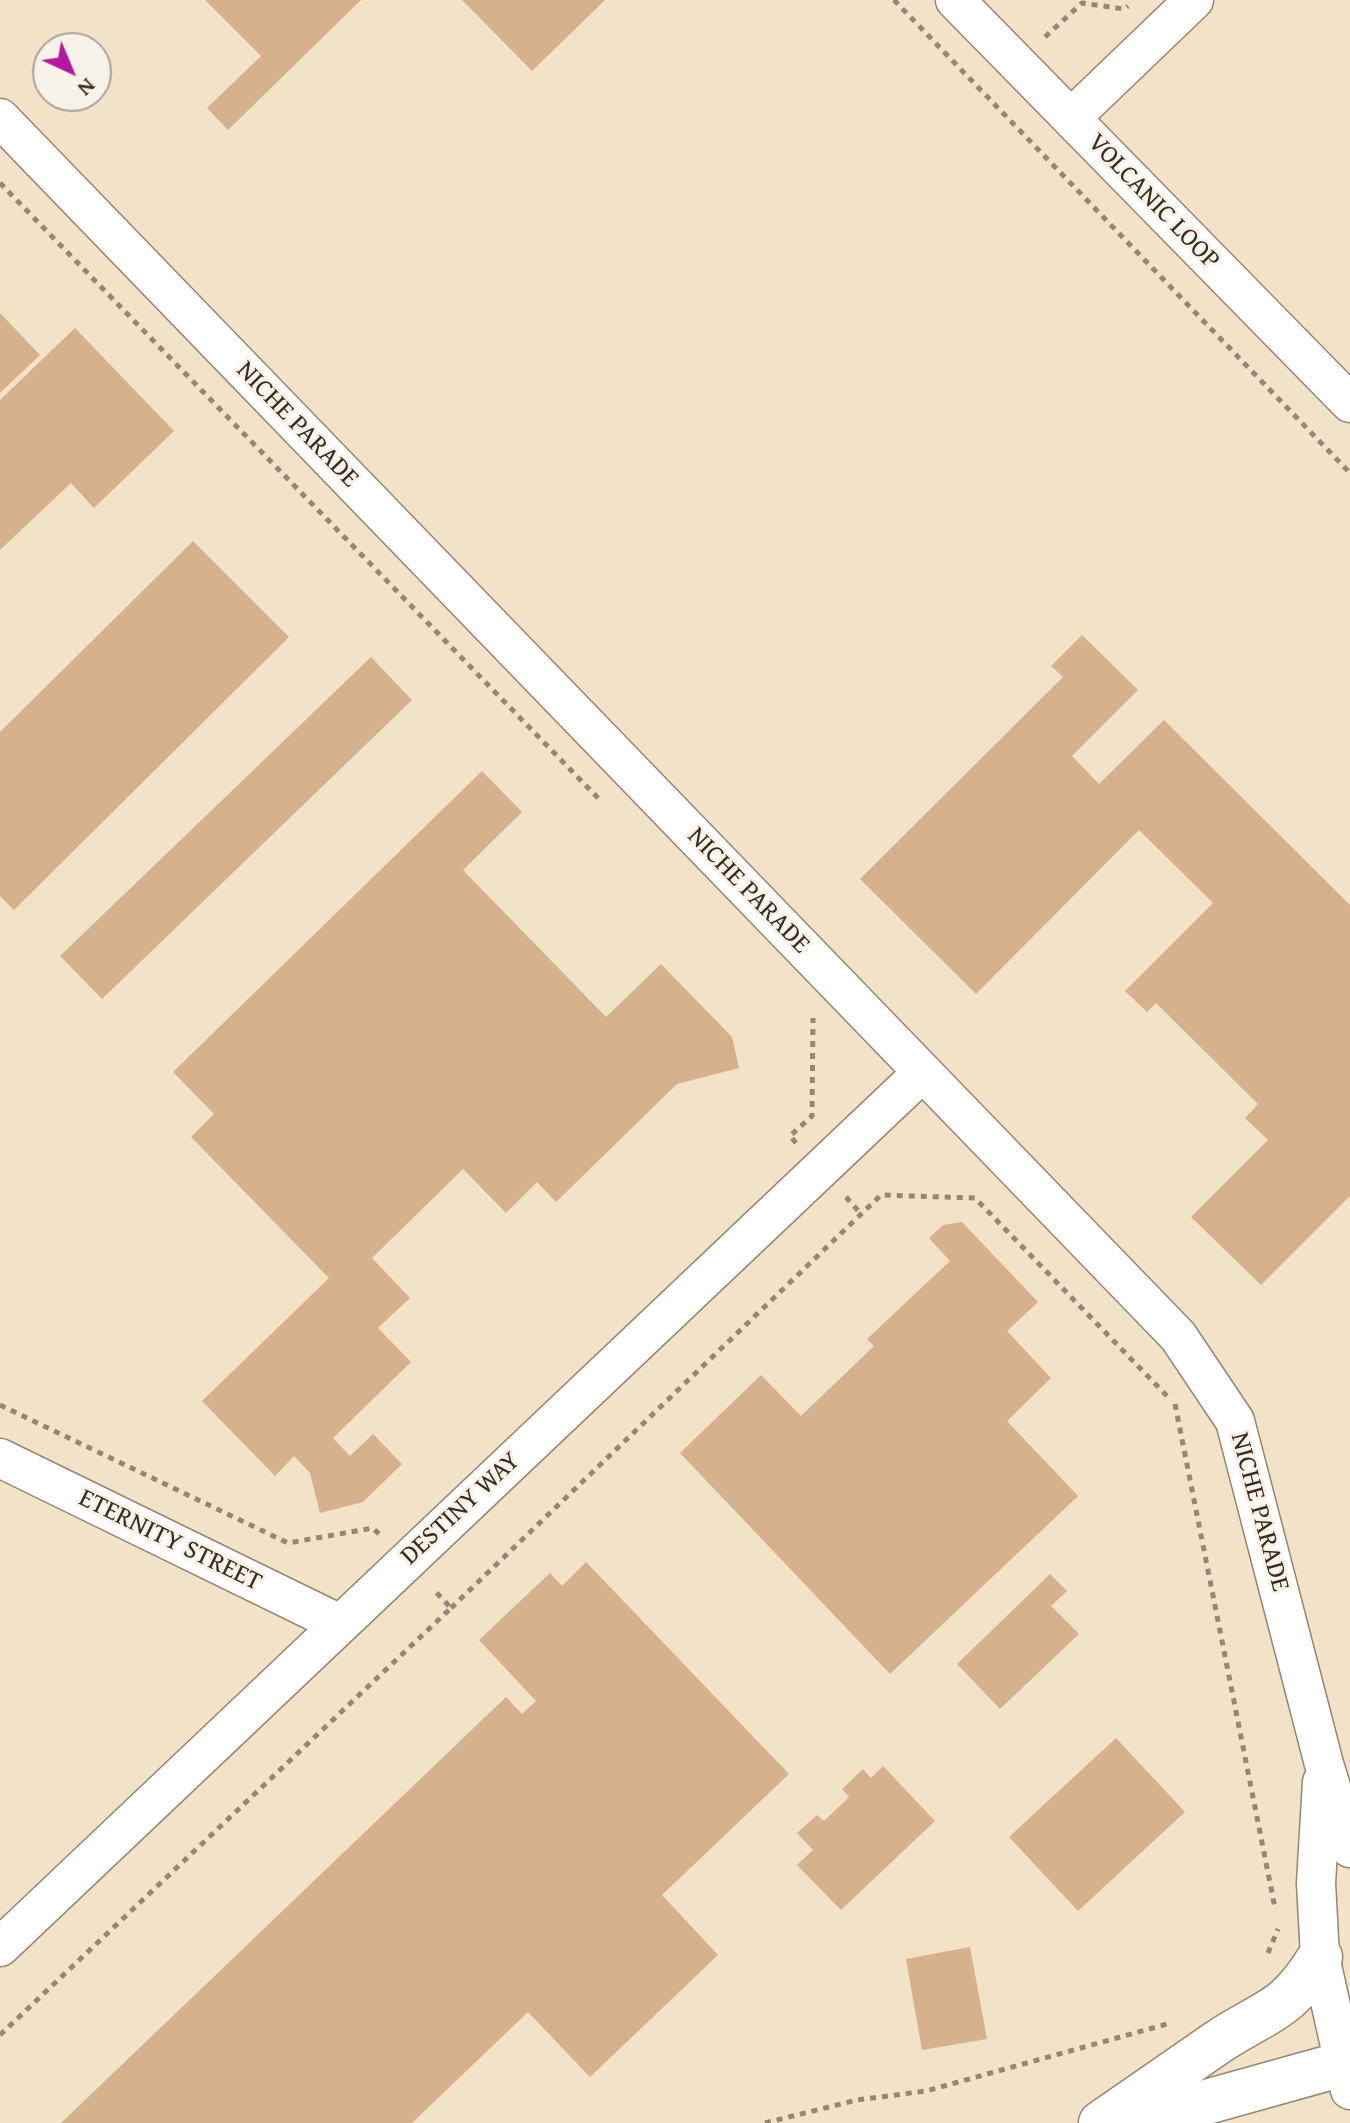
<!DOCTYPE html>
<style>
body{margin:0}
#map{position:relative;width:1350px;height:2123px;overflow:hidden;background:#f2e3c8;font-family:"Gentium Book Plus",serif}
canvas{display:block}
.north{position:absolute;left:32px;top:32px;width:80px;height:80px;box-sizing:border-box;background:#f7f3e8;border:2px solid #aca397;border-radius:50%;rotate:136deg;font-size:22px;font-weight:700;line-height:32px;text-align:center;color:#3b2a1e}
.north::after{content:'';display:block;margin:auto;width:28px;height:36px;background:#b5179e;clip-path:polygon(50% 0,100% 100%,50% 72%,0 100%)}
</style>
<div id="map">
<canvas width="1350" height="2123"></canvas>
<div class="north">N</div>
</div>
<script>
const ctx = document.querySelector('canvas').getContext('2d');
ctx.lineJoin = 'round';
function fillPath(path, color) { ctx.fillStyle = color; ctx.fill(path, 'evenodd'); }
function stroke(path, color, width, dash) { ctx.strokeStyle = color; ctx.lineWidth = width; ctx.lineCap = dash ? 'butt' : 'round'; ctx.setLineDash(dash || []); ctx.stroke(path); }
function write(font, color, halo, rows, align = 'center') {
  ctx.font = font + ' "Gentium Book Plus",serif'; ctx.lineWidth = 6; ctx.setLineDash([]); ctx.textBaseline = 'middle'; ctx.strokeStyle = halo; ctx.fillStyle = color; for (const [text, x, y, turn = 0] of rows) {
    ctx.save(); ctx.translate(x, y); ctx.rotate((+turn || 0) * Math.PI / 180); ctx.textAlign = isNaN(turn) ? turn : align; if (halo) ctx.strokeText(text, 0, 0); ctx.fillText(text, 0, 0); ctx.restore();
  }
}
fillPath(new Path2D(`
 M205 0H361L228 130 207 108 261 56Z
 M462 0H605L532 71Z
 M0 313 40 355 0 393Z
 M75 328 174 431 94 508 71 483 0 550V400Z
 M193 541 289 637 14 910 0 896V732Z
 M1082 635 1138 690 1072 756 1099 784 1164 720 1350 905V1196L1261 1285 1191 1217 1268 1140 1245 1118 1258 1104 1156 1003 1147 1012 1125 991 1213 903 1139 830 976 994 860 879 1063 677 1051 666Z
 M371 657 412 700 102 999 60 956Z
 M482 771 522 812 463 870 606 1017 661 964 732 1037 739 1068 677 1084 556 1202 537 1182 506 1213 463 1169 372 1258 410 1298 378 1328 411 1362 333 1438 350 1456 373 1434 402 1464 363 1502 320 1513 310 1473 294 1456 275 1476 202 1401 329 1278 191 1137 214 1114 173 1072Z
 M962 1222 1038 1302 1007 1331 1051 1378 1007 1421 1078 1496 890 1674 680 1453 761 1375 801 1416 874 1346 867 1339 950 1261 929 1238 943 1225Z
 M586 1562 789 1774 662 1895 718 1955 590 2077 528 2012 412 2123H61L506 1697 522 1714 536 1701 479 1640 550 1573 562 1586Z
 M1050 1574 1067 1591 1051 1606 1079 1634 1000 1709 957 1664Z
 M1116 1738 1185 1812 1078 1911 1009 1837Z
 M883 1766 935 1821 841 1910 797 1865 813 1850 797 1833 817 1815 824 1821 849 1797 842 1789 863 1769 871 1778Z
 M970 1947 987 2039 922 2050 906 1959Z`), '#d5b18d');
const minor = new Path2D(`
 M955 0 1350 403
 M0 118 1178 1336 1235 1421 1324 1764 1350 1848
 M1071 118 1194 0
 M0 1458 340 1624
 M1322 1782 1316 1883 1320 1957 1350 2090
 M0 1947 923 1072`);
const primary = new Path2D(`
 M1343 1821 1350 1830
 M1101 2123C1140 2096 1179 2069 1218 2042 1268 2009 1286 2013 1320 1957
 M1131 2123 1350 2062`);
stroke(minor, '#968673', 41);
stroke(primary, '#968673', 47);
stroke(new Path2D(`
 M894 0 1350 473
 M1045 37 1082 3 1124 9 1128 6
 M0 183 599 799
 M796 1143 790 1136 812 1116 813 1018
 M846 1197 861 1214
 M1175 1404 1275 1908
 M0 1405 288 1543 373 1528 379 1534
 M451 1608 881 1195 975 1198 1168 1397
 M1268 1953 1278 1929
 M0 2035 451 1608 434 1590
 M765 2123 857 2100 926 2091 1167 2024`), '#968673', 5, [6, 6]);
stroke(minor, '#fff', 38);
stroke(primary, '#fff', 44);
write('26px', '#3b2a1e', '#f7f3e8', [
 ["VOLCANIC LOOP",1153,202,46],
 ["NICHE PARADE",297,425,46],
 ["NICHE PARADE",748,891,46],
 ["DESTINY WAY",461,1509,-43],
 ["NICHE PARADE",1259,1512,75],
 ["ETERNITY STREET",170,1541,26]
]);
</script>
